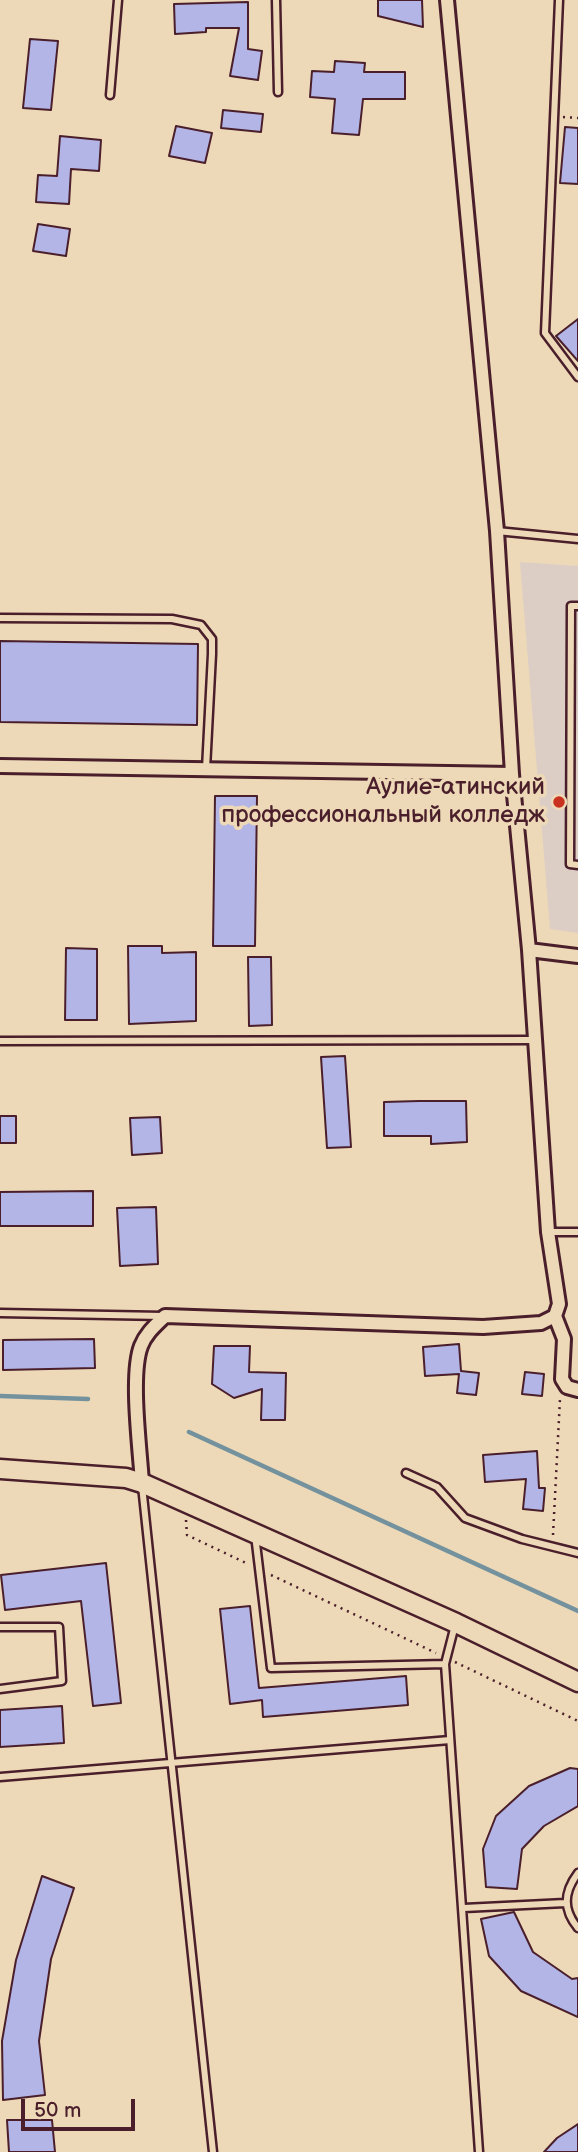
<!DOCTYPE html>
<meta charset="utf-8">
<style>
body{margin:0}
#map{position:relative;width:578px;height:2152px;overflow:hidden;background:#edd9b7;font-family:"Balsamiq Sans",sans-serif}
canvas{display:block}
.scale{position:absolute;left:21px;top:2099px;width:114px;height:32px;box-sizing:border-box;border:4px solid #4a1f2b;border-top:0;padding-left:9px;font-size:21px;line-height:24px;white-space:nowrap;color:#4a1f2b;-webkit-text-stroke:5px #edd9b7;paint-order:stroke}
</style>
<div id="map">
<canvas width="578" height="2152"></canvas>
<div class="scale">50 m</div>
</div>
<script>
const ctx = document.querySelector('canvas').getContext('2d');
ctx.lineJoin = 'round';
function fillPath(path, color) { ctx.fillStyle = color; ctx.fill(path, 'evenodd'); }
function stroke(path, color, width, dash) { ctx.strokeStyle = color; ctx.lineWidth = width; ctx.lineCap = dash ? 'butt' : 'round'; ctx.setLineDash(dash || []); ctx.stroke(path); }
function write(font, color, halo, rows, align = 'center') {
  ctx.font = font + ' "Balsamiq Sans",sans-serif'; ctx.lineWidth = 7; ctx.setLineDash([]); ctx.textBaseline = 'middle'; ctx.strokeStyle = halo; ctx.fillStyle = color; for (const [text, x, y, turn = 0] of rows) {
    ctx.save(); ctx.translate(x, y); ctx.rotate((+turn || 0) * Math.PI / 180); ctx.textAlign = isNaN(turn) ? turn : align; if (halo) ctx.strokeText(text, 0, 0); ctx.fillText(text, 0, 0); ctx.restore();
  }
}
fillPath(new Path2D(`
 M520 562 578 566V933L550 929Z`), '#dccec5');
stroke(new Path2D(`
 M0 1396 88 1399
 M189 1432 578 1611`), '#73929e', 4.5);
const building = new Path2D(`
 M378 0H422L423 27 378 16Z
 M248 2V49L262 51 258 80 230 76 239 28H206V32L175 34 174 4Z
 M30 39 58 41 51 110 23 108Z
 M335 61 365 63 364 72H405V99H363L359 135 332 133 335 99 310 97 312 71 334 72Z
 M223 110 263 114 261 132 221 128Z
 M176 126 212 133 205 163 169 156Z
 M565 127 578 128V184L560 183Z
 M60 136 101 140 99 171 71 169 69 204 36 202 38 175 57 176Z
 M38 224 70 229 66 256 33 251Z
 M578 319V361L556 336Z
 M0 641 198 644 197 725 0 722Z
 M215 796H257L255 946H213Z
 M128 946H162V953L196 952V1021L129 1024Z
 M66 948 97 949V1020H65Z
 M248 957H271L272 1025 249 1026Z
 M345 1056 351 1147 327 1148 321 1057Z
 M419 1101H466L467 1142 431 1144V1136H384V1102Z
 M0 1116H16V1143H0Z
 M160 1117 162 1153 132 1155 130 1118Z
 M93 1191V1226H0V1192Z
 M156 1207 158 1264 120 1266 117 1208Z
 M94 1339 95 1368 3 1370V1340Z
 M459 1344 461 1371 479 1373 476 1395 457 1393 459 1374 425 1376 423 1347Z
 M214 1346H250L249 1372 286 1373 285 1420H261L262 1389 234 1398 212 1384Z
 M525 1372 544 1374 542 1396 522 1394Z
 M537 1451 539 1488H545L543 1511 523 1509 526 1479 485 1482 483 1455Z
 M106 1563 121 1703 93 1706 81 1601 5 1610 1 1575Z
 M250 1606 259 1688 406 1676 408 1705 263 1717 262 1700 230 1704 220 1609Z
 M62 1706 64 1743 0 1747V1710Z
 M570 1768 578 1769V1806L544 1826 522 1849 517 1889 486 1887 483 1849 496 1816 529 1786Z
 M42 1876 74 1888 51 1959 39 2041 45 2095 3 2100 2 2041 16 1960Z
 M514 1912 533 1952 572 1979 578 1978V2017L521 1991 489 1956 481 1919Z
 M7 2120H52L55 2152H9Z
 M578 2124V2152H544L557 2138Z`);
fillPath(building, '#b3b5e6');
stroke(building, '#4a1f2b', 2);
const lane = new Path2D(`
 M276 0 278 92
 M559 0 545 333 578 377
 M110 95 118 0
 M497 531 578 539
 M578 606H571L570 864 578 865
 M0 618 172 619 201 625 212 639V654L206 769
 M0 1041 535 1040
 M548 1232H578
 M0 1313 163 1316
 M406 1473 437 1487 465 1518 522 1539 578 1553
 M142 1486 213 2152
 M255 1535 271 1668 445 1664
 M455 1625 445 1664 479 2152
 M0 1627H59L62 1681 0 1689
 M0 1777 450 1740
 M578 1873C563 1893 563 1910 578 1928
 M464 1908 565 1903`);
const street = new Path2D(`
 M0 766 512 774
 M529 950 578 956
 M555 1316 564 1339 562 1379 567 1387 578 1390
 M142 1483C140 1449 130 1375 141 1346 146 1333 156 1325 165 1316L483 1327 541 1323 555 1316 559 1304 548 1232 529 950 512 774 497 531 447 0`);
const secondary = new Path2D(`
 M0 1469 126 1478 142 1483 456 1623 578 1682`);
stroke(lane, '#4a1f2b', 11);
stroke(street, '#4a1f2b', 18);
stroke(secondary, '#4a1f2b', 23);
stroke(new Path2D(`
 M563 117 578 118
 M186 1520 187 1535 246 1563
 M553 1535 560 1399
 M271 1575 436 1653
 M455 1662 578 1721`), '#4a1f2b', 2.5, [2, 5]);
stroke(lane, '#edd9b7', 6);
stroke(street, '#edd9b7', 12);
stroke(secondary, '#edd9b7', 18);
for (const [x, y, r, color] of [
 [559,802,7,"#c8321e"]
]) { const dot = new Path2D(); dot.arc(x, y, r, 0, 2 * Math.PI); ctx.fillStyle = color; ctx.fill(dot); stroke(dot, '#edd9b7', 2.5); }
write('24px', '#4a1f2b', '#edd9b7', [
 ["Аулие-атинский",545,788],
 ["профессиональный колледж",545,816]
], 'right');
</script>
